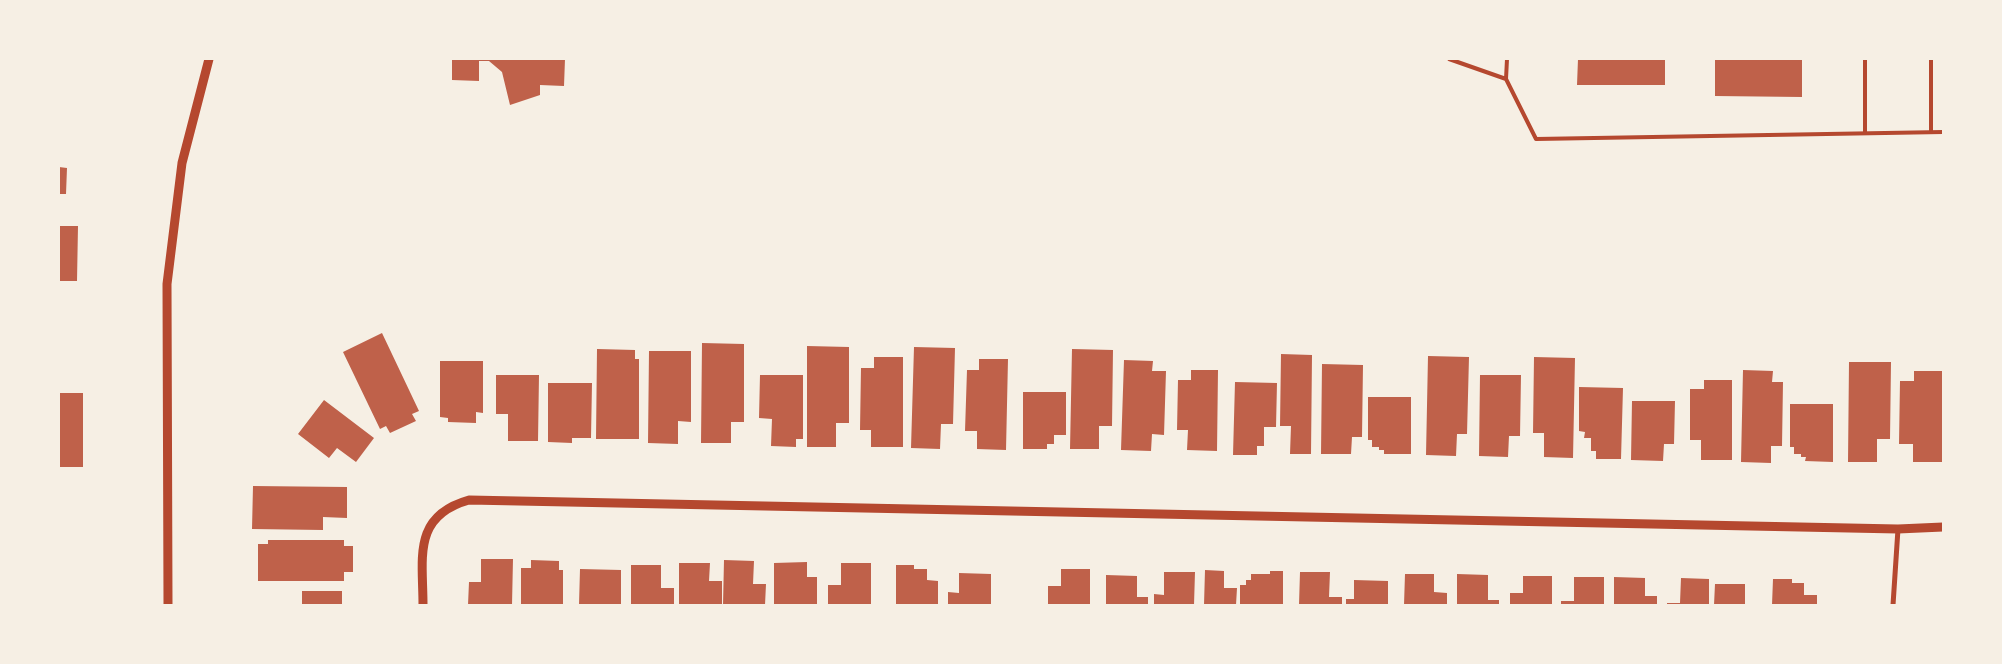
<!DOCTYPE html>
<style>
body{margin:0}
#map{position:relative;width:2002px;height:664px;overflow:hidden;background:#f6efe4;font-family:"PT Sans",sans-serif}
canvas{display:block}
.frame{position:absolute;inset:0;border:60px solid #f6efe4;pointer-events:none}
</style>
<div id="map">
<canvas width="2002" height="664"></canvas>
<div class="frame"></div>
</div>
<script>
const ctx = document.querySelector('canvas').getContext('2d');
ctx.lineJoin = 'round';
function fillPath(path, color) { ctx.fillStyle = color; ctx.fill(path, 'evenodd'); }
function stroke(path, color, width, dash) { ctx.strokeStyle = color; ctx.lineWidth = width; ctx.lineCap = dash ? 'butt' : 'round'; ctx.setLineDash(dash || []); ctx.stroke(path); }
fillPath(new Path2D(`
 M452 59H565L564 86 540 85V95L510 105 502 72 489 61H479V81L452 80Z
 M1578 59H1665V85H1577Z
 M1715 59H1802V97L1715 96Z
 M59 167 67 168 66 194H59Z
 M59 226H78L77 281H59Z
 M382 333 419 411 412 414 416 421 390 433 386 426 380 429 343 352Z
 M702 343 744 344V422H731V443H701Z
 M807 346 849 347V423H836V447H807Z
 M914 347 955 348 953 424H941L940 449 911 448Z
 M597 349 635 350V359H639V439H596Z
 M1072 349 1113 350 1112 426H1099V449H1070Z
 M649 351H691V422L678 421V444L648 443Z
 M1281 354 1312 355 1311 454H1290L1291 426H1280Z
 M1428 356 1469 357 1467 434H1457L1456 456 1426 455Z
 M874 357H903V447H871V430H860L861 368H874Z
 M1534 357 1575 358 1573 458 1544 457V433H1533Z
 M979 359H1008L1006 450 977 449V431H965L967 370H979Z
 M1124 360 1153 361 1152 371H1166L1164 435 1152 434 1151 451 1121 450Z
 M440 361H483V413L476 412V423L448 422V418L440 417Z
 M1849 362H1891L1890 439H1877V462H1848Z
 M1322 364 1363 365 1362 437H1352L1351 454H1321Z
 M1191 370H1218L1217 451 1187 450 1188 430H1177L1178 380H1191Z
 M1743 370 1773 371 1772 382H1783L1782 446H1771V463L1741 462Z
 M1914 371H1943L1942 462H1913V444H1899L1900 381H1914Z
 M496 375H539L538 441H508V414H496Z
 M760 375H803V439H796V447L771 446 772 419 759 418Z
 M1480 375H1521L1520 436H1509L1508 457 1479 456Z
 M1704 380H1732V460H1701V440H1690V389H1704Z
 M1235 382 1277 383 1276 427H1264V446H1257V455H1233Z
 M548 383H592L591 438H572V443L548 442Z
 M1579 387 1623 388 1621 459H1596V451H1591V438H1584L1585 432 1579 431Z
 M1023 392H1066V435H1054V444H1047V449H1023Z
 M59 393H83V467H59Z
 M1368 397H1411V454H1384V450H1379V447H1372V440H1368Z
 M324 400 374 438 356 462 337 448 329 458 298 434Z
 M1632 401H1675L1674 444H1664L1663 461 1631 460Z
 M1790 404H1833V462L1805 461 1806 457H1801V454H1794V447H1790Z
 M253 486 347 487V518L323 517V530L252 529Z
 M268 540H344V546H353V572H344V581H258V544H268Z
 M481 559H513L512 605H468L469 582H481Z
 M531 560 559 561V570H563V605H521V568H531Z
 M724 560 754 561 753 584H766L765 605H723Z
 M807 562V577H817V605H774V563Z
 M679 563H710L709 581H722V605H679Z
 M841 563H871V605H828V585H841Z
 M631 565H661V588H674V605H631Z
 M896 565H914V569H927V580L938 581V605H896Z
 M580 569 621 570V605H579Z
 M1061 569H1090V605H1048V586H1061Z
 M1205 570 1224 571V588H1237L1236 605H1204Z
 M1270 571H1283V605H1240V585H1246V580H1251V574H1270Z
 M1164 572H1195L1194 605H1154V594L1164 595Z
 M1300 572H1330L1329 597H1342V605H1299Z
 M959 573 991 574V605H948V592L959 593Z
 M1405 574H1434V592L1447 593V605H1404Z
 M1457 574 1488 575V600H1499V605H1457Z
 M1106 575 1137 576V597H1148V605H1106Z
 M1523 576H1552V605H1510V593H1523Z
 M1574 577H1604V605H1561V601H1574Z
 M1614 577 1645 578V596H1657V605H1614Z
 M1681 578 1709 579V605H1667V603H1680Z
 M1773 579H1792V583H1804V595H1817V605H1772Z
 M1354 580 1388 581V605H1346V599H1354Z
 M1715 584H1745V605H1714Z
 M302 591H342V605H302Z`), '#bf614a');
stroke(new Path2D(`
 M1449 59 1506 79
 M1507 59 1506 79 1536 139 1943 132
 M1931 132V59
 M1865 133V59`), '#b5482f', 4);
stroke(new Path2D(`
 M1893 605 1898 529`), '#b5482f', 5);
stroke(new Path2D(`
 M168 605 167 284 182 163 209 59
 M423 605C423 558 412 516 469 500L1898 529 1943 527`), '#b5482f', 9);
</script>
